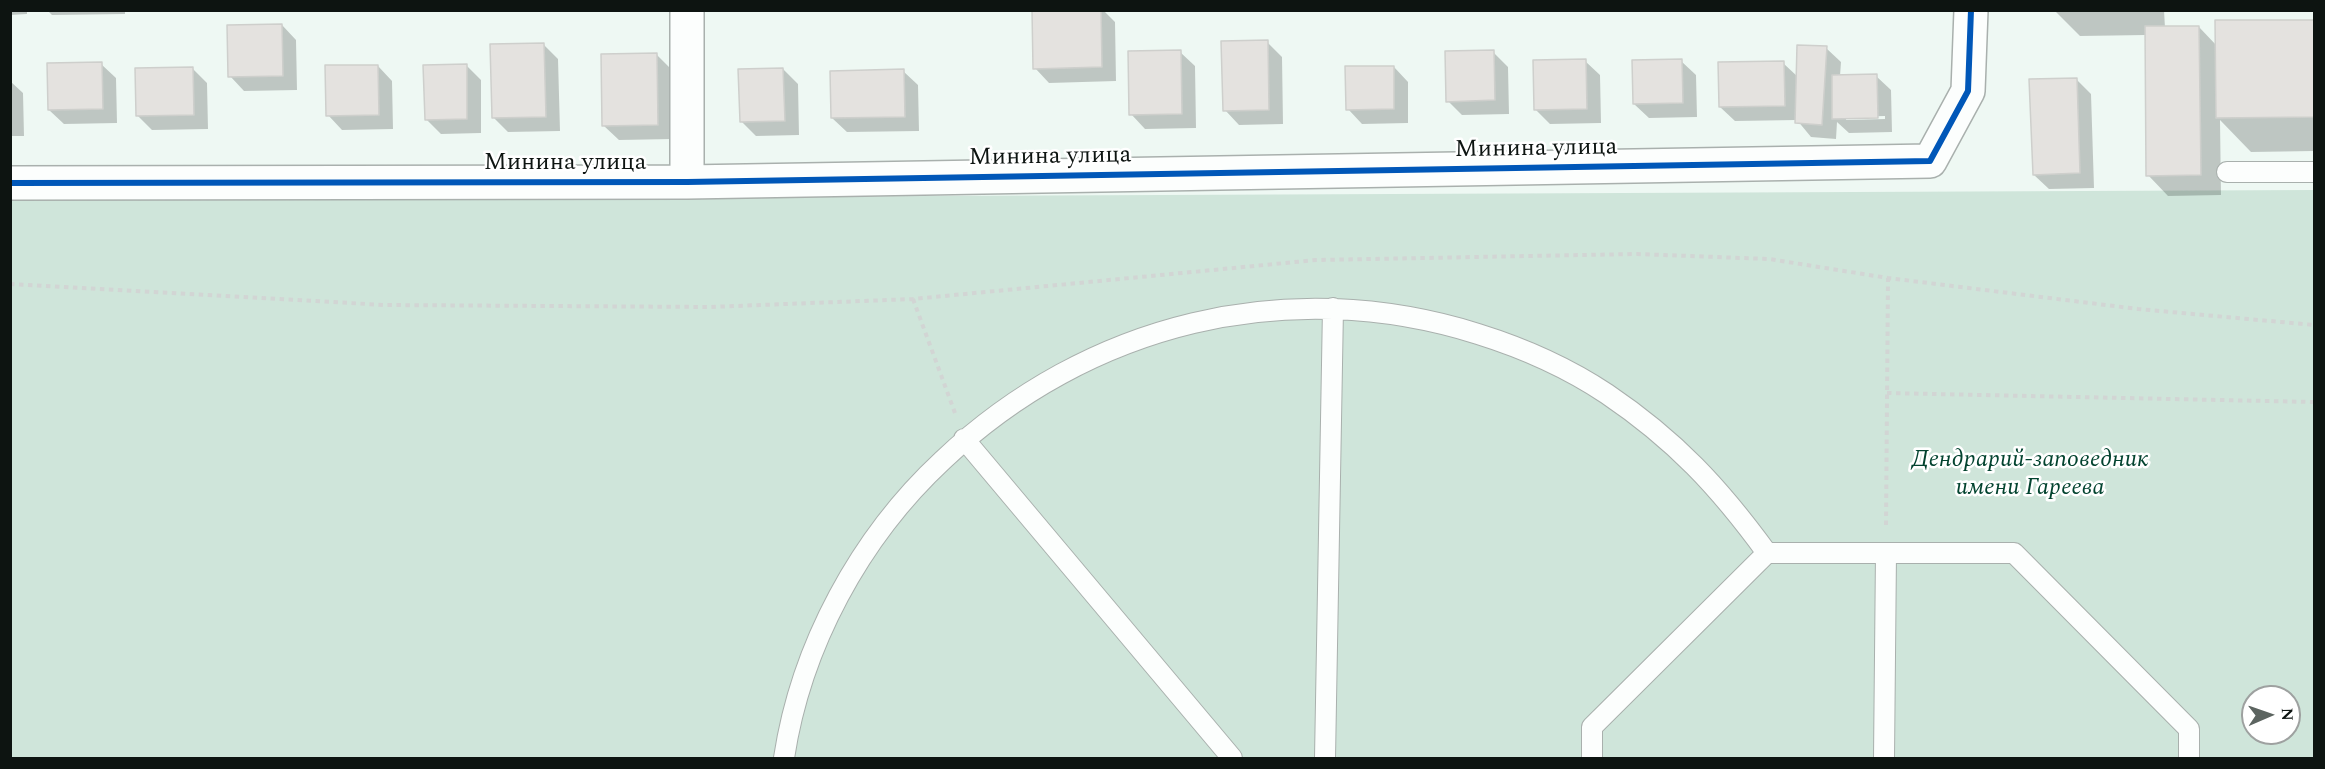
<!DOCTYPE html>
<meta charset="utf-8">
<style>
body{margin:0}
#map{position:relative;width:2325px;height:769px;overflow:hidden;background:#eef8f3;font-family:Spectral,serif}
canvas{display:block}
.frame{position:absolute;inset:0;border:12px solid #0d1411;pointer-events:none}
.north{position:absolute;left:2241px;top:685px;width:60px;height:60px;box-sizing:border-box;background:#fff;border:2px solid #9ea1a0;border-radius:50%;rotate:88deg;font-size:16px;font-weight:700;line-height:24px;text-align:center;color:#0d1411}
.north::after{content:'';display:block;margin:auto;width:21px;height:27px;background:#5c6460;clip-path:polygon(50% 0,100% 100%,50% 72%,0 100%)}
</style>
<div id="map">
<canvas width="2325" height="769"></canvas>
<div class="frame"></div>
<div class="north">N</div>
</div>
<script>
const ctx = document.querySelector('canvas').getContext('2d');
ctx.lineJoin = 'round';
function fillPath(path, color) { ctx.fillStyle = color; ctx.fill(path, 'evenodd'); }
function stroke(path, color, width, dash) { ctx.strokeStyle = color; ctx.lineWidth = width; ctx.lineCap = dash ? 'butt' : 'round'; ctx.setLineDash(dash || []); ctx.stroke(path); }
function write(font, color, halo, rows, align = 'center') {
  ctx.font = font + ' Spectral,serif'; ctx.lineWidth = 5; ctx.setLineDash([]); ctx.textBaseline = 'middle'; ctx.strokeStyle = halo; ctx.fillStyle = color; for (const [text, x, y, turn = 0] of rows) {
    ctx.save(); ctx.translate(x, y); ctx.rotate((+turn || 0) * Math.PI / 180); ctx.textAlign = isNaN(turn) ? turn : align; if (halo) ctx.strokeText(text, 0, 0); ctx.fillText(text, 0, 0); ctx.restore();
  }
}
fillPath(new Path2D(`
 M2314 190V758H11L10 200ZM2253 697H2289V733H2253Z`), '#cfe5da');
fillPath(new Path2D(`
 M10 10H27V14L10 15Z
 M47 10H125V14L52 15Z
 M1034 10H1103L1115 22 1116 81 1049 83 1035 68Z
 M2054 10H2164L2165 28 2199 27 2217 46V22L2314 21V151L2251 152 2220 120 2221 195 2168 196 2148 175 2146 35 2080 36Z
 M282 25 296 40 297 90 244 91 230 76Z
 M1267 42 1282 57 1283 124 1239 125 1225 110Z
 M544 45 558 59 560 131 508 132 493 117Z
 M1826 48 1841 62 1840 76H1876L1891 90 1892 132 1849 133 1837 122 1836 139 1811 137 1797 120 1735 121 1720 107 1783 63 1798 77ZM1885 116V119L1846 120V117Z
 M1180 52 1195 66 1196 128 1145 129 1131 114Z
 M1493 52 1508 67 1509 114 1462 115 1448 101Z
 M656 54 671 69 672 139 619 140 604 126Z
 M1585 61 1600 75 1601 123 1550 124 1535 109Z
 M1681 61 1696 75 1697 117 1649 118 1634 104Z
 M101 64 116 78 117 123 64 124 49 110Z
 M466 65 481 80V133L441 134 426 119Z
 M378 66 392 81 393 129 342 130 328 115Z
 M1394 67 1408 82V123L1362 124 1348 109Z
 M193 69 207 83 208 129 152 130 138 116Z
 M783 69 798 84 799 135 756 136 741 121Z
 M903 71 918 85 919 131 847 132 832 118Z
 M2076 79 2091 94 2094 188 2049 189 2034 175Z
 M10 81 23 93 24 136H10Z`), '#0003');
const building = new Path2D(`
 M1032 10H1101L1102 67 1033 69Z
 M2215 20H2314V117L2216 118Z
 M282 24 283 76 228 77 227 25Z
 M2145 26H2199L2201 175 2146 176Z
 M1268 40 1269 110 1223 111 1221 41Z
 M544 43 546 117 492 118 490 44Z
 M1797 45 1827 46 1822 125 1795 123Z
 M1181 50 1182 114 1129 115 1128 51Z
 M1494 50 1495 100 1446 102 1445 51Z
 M657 53 658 125 602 126 601 54Z
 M1586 59 1587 109 1534 110 1533 60Z
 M1682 59 1683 103 1633 104 1632 60Z
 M1784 61 1785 106 1719 107 1718 62Z
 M102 62 103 109 48 110 47 63Z
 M467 64V119L425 120 423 65Z
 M325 65H378L379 115 326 116Z
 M1345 66H1394V109L1346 110Z
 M193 67 194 115 136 116 135 68Z
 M783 68 785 121 740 122 738 69Z
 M904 69 905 117 831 118 830 71Z
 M1877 74 1878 118 1832 119V75Z
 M2077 78 2080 173 2033 175 2029 79Z`);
fillPath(building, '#e4e2df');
stroke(building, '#cecfcc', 1.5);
const service = new Path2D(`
 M2227 172H2314
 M964 439 1232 758
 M784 758C801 646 860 537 943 460 1088 323 1287 274 1478 334 1523 348 1568 368 1607 394 1675 440 1719 487 1767 553
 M1325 758 1333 308
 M1592 758V727L1767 553H2014L2189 729V758
 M1884 758 1886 553`);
const minor = new Path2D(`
 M687 182V10
 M10 183 687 182 1930 161 1968 91 1971 10`);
stroke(service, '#a9b0ad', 22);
stroke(minor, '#a9b0ad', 36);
stroke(new Path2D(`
 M10 284 385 305 710 307 913 299 1316 260 1637 254 1769 259 1888 278 2138 309 2314 325
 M913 299 955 413
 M1887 393 2314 402
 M1886 525 1888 278`), '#d2d5d4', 4, [4.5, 4.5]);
stroke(service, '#fcfefd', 20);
stroke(minor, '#fcfefd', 33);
stroke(new Path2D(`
 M10 183 687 182 1930 161 1968 91 1971 10`), '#0057b8', 6);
write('24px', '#0d1411', '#fff', [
 ["Минина улица",1536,150,-1],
 ["Минина улица",1050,158,-1],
 ["Минина улица",565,164]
]);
write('italic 24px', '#02432f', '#fff', [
 ["Дендрарий-заповедник",2030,461],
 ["имени Гареева",2030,489]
]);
</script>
